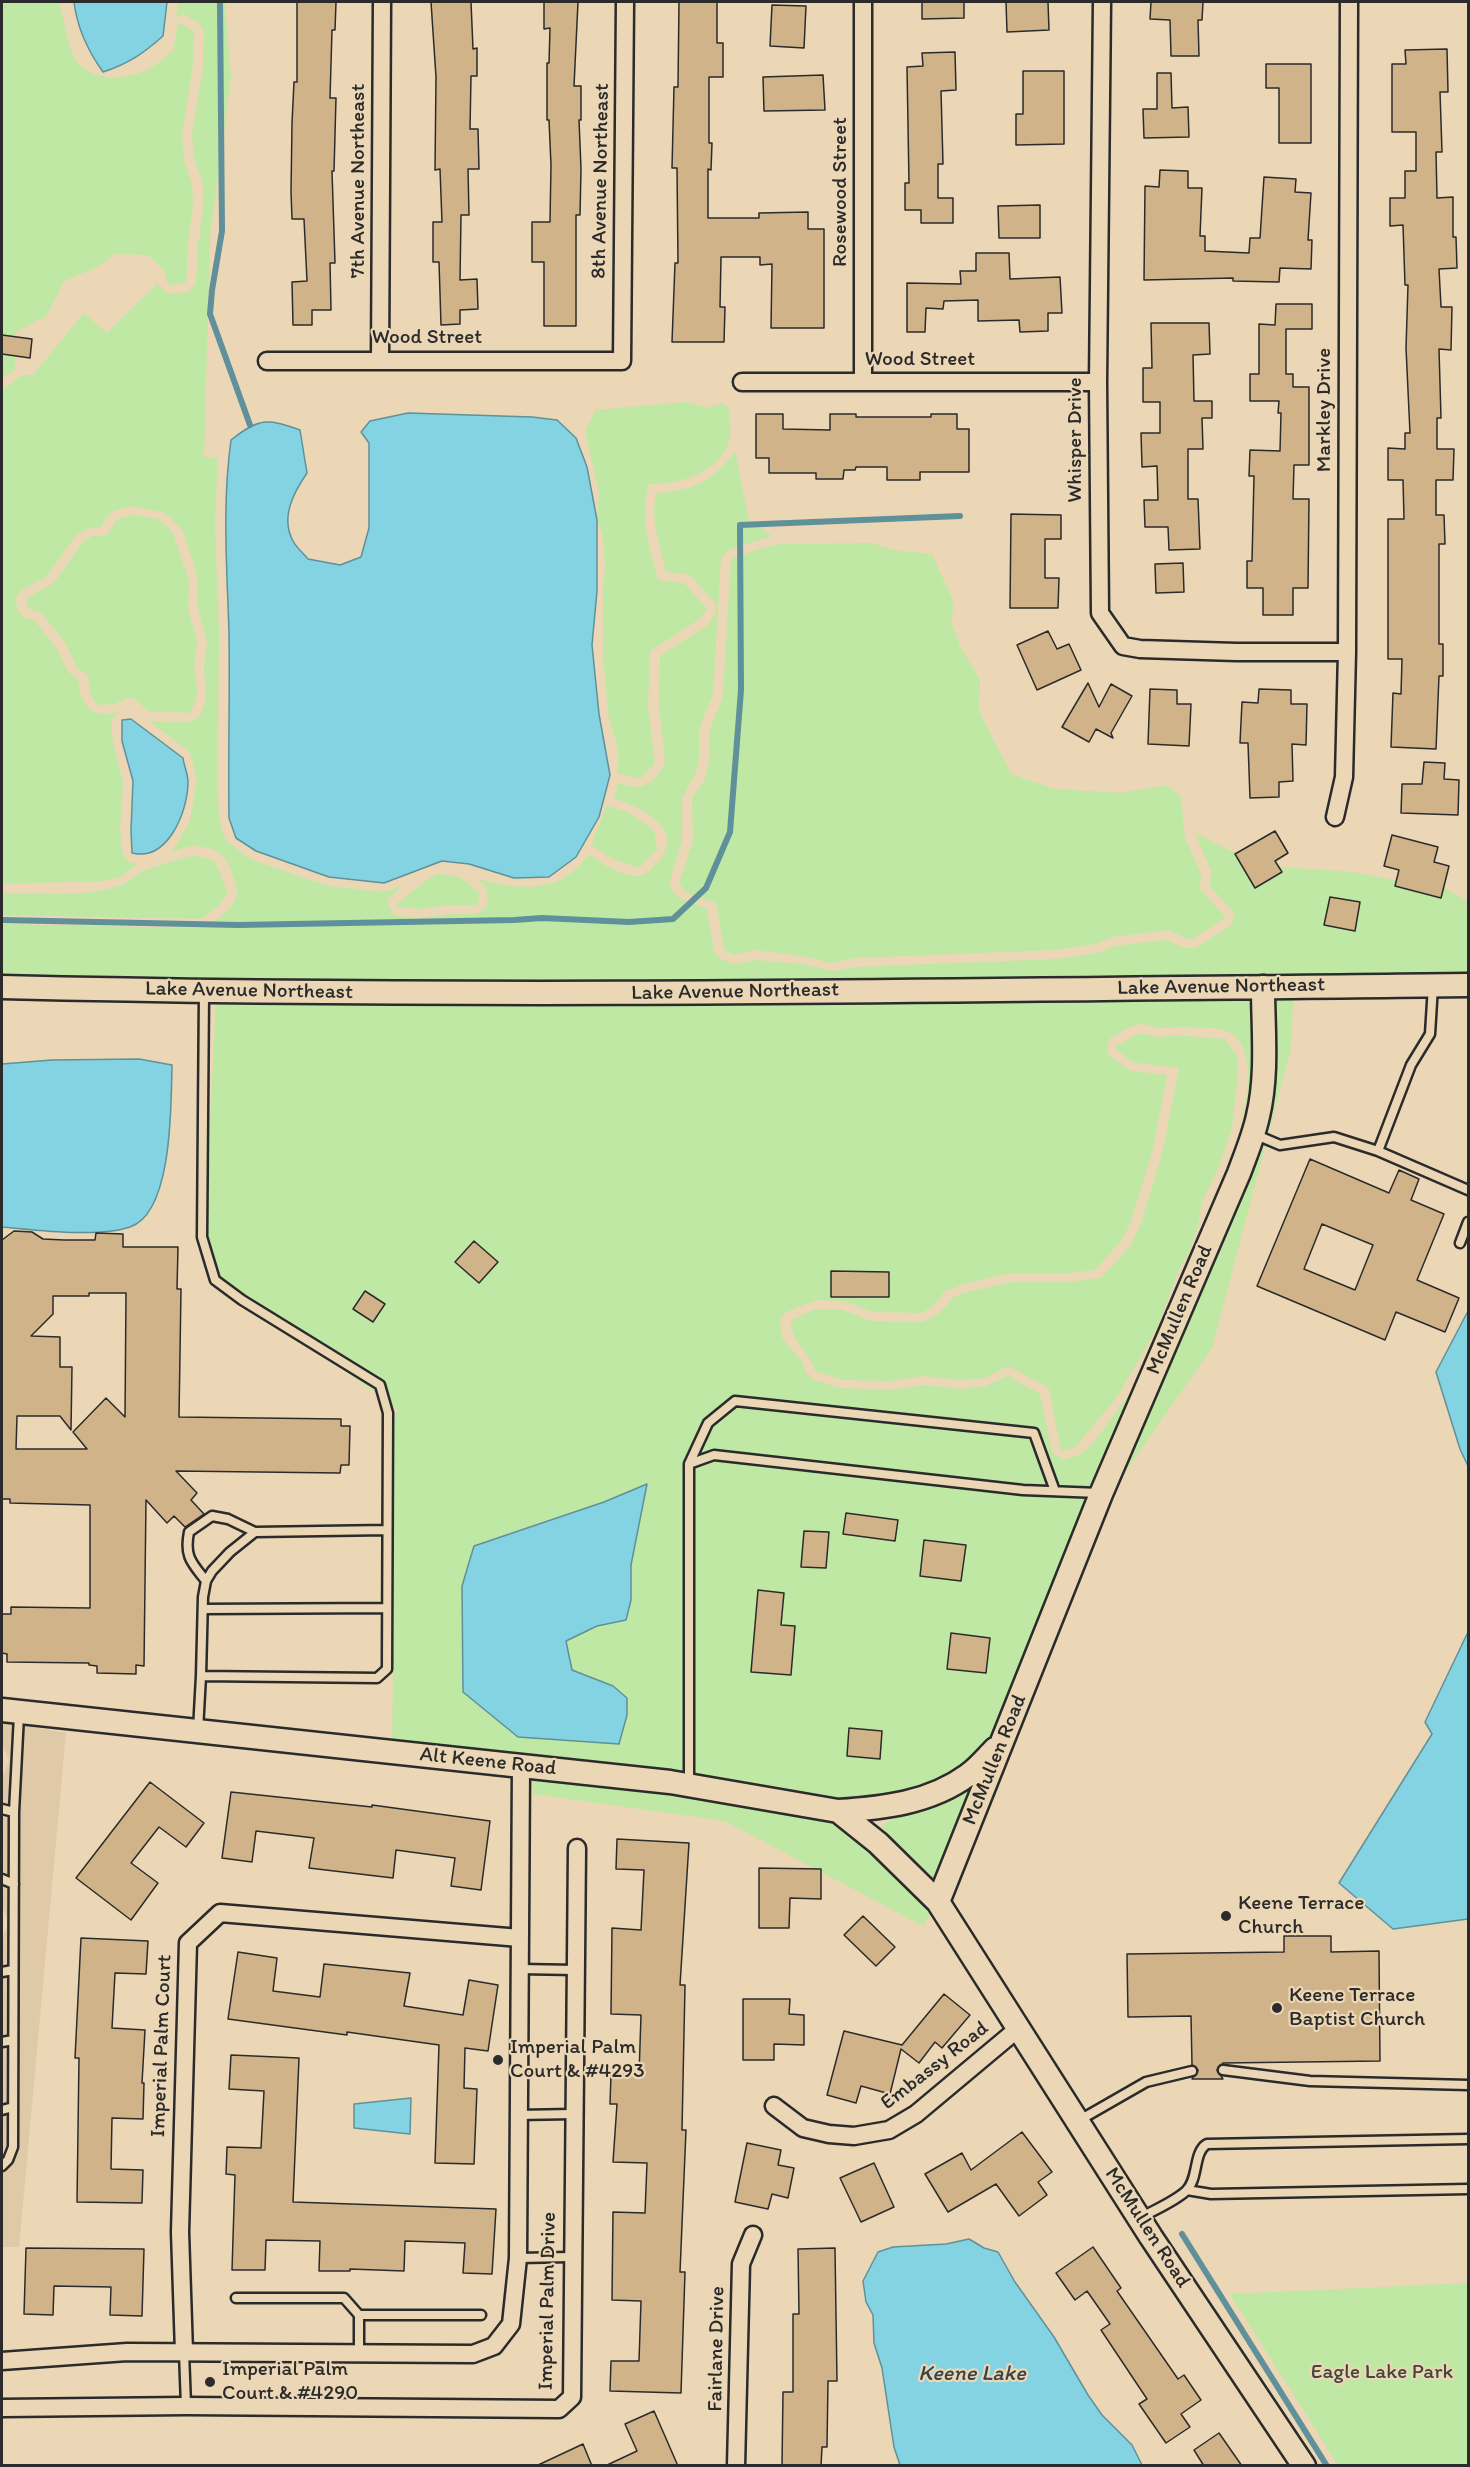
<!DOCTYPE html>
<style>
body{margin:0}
#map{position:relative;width:1470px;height:2467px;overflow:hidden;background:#ebd7b5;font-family:Itim,sans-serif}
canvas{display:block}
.frame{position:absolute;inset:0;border:3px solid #2b2b2b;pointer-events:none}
</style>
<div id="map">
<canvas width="1470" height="2467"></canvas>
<div class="frame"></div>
</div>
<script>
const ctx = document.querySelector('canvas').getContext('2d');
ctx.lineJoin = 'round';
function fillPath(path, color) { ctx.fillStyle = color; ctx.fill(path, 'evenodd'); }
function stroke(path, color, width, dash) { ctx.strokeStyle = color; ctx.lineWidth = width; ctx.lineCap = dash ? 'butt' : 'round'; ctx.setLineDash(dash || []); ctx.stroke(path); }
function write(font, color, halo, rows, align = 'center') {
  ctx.font = font + ' Itim,sans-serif'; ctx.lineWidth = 4.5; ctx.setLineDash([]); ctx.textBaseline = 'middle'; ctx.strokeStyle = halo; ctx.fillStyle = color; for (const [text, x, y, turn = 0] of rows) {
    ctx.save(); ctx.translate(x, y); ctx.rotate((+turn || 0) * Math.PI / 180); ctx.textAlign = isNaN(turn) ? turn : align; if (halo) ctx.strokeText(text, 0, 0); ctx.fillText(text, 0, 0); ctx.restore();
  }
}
fillPath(new Path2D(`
 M2 1722 66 1733 19 2247H2V1937L7 1928V1919L2 1906V1776L8 1765 9 1758 2 1746Z`), '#dfc9a6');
fillPath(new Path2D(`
 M2 2H59C63 14 69 51 75 59 92 84 128 80 151 68 159 63 166 56 173 51L178 22 194 31 193 65 182 134 184 160 192 184 193 207 188 243 186 283 168 285 164 270 148 255 115 254 97 267 64 281 46 316 16 332 15 369 2 379Z
 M178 2H225L231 77 210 237 204 457 218 458 215 523 219 636 217 782 219 818 226 841 250 859 328 886 383 892 402 886 387 900 393 915 418 918 451 914H477L487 906C489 893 487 888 478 879 520 890 561 895 589 854 602 863 618 875 635 876 643 877 649 872 654 866 690 832 645 808 614 799L618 783C624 784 632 787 637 787 650 787 661 772 665 762L659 705 660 656 708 625 716 613 715 603 692 577 685 574 666 572C661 548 649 517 657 493 693 491 715 480 735 451L749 521 772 536 728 550 721 558 713 694 699 729V760L695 774 682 798V840L670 881 671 889 679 898 707 909 714 951 719 958 730 963 737 964 755 960 801 964 833 971 856 967 1055 959 1098 953 1115 946 1167 940 1184 948H1195L1232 925 1234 913 1210 886 1211 871 1195 833 1229 850 1281 867 1353 872 1419 885 1445 888 1468 902V972C980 982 490 988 2 976V924L200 928C213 924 230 911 236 898 240 891 230 865 225 858 220 850 204 846 195 846 187 846 179 850 172 852L190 821 197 780 190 752 149 721 190 722 200 716 206 700 204 666 207 641 198 608V578L183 531 166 513 131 506 114 511 107 516 101 527 86 529 76 535 46 577 21 590 16 598 17 609 23 617 34 620 57 649 68 672 78 679C81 706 91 720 120 711L111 720 113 743 123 782 120 829 122 853 129 862 137 864 120 877 103 881 2 884V390L22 375H33L84 313 107 333 157 284 169 294 188 292 196 283 198 242 202 238 199 235 203 208V183L194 158 192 134 203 66 204 31 199 23 183 14 176 17Z
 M687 402 707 408 722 403 728 407C729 418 733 434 728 444 714 475 679 484 649 484 639 516 650 549 658 580L684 583 707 609 701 618 650 651 648 706 655 763 640 779 618 773V747L609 720 603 657V593L605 566 603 535 597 520 599 493 585 431 596 410Z
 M134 515 159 519 173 533 189 581 188 609 197 640 194 667 197 687 196 700 190 713 149 711 132 697 114 704 97 705 90 694 88 675 78 669 66 644 42 613 27 608V598L54 583 82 543 92 536 107 535 117 519Z
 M871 543 894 550 932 554 954 603 951 621 960 646 980 680 979 711 1011 774 1055 789 1121 793 1166 785 1181 796 1185 838 1201 874 1200 889 1226 918 1190 940 1169 930 1112 937 1096 944 1053 950 854 958 831 963 803 956 755 950 734 955 724 950 716 903 687 893 679 883 693 841 692 798 705 779 709 761V732L723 696 731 559 761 548 781 544Z
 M607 806 628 812 654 830 657 850 639 868 613 859 591 845Z
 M195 855 215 861 228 893 218 906 201 919 2 915V893C40 893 86 898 122 885 130 883 134 875 141 872 158 865 177 860 195 855Z
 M437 874C459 874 463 878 479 893L478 905H450L419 909 394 906 428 879Z
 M2 997C418 1008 834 1002 1251 997 1252 1059 1254 1101 1231 1160 1241 1130 1263 1056 1232 1034 1222 1026 1200 1028 1187 1027 1178 1026 1169 1028 1160 1028 1154 1027 1148 1024 1142 1024 1131 1024 1118 1034 1109 1039L1107 1054 1131 1071 1167 1075 1153 1149 1131 1221 1122 1240 1095 1270 1068 1273H1009L964 1284 945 1291 933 1306 921 1313 873 1312 845 1301 816 1300 786 1312 780 1320 782 1338 802 1362 806 1373 812 1379 839 1388 890 1390 924 1385 961 1389 986 1386 1008 1376 1040 1394 1052 1453 1065 1460 1083 1453 1097 1438 1136 1385 1090 1490 990 1739C981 1748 971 1760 960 1768 924 1792 882 1798 839 1801L392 1741 394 1608 388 1450 397 1409 203 1266 216 1003 2 1000ZM647 1485 631 1565V1600L626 1620 597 1626 566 1641 572 1670 590 1675 518 1737 495 1715 604 1502Z
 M1275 997H1293L1291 1049 1212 1348 1120 1479 1250 1176C1258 1156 1267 1135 1271 1114 1278 1075 1275 1036 1275 997Z
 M1140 1033 1158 1037 1175 1035 1225 1039 1237 1056V1080L1232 1128 1217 1171 1201 1204 1199 1223 1191 1248 1178 1272 1158 1326 1117 1397 1075 1447 1061 1451 1049 1388 1008 1366 985 1378 959 1380 923 1376 891 1381 843 1380 815 1371C808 1348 791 1343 791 1320L816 1309H841L871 1321 923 1322 940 1313 953 1297 967 1292 1012 1282H1069L1101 1278 1131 1245 1141 1224 1163 1150 1179 1068 1132 1062 1114 1047Z
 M533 1778C634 1789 737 1802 833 1822 849 1826 910 1889 924 1904L923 1908 931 1912 923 1926 725 1821 533 1794Z
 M973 1788 936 1878H933L884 1832 883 1826 893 1817Z
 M1468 2283V2466L1338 2465 1230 2294Z`), '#bee8a4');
const water = new Path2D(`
 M74 2H167L163 36C144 53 128 64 103 72 88 51 77 27 74 2Z
 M408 413 532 417 557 420 576 438 587 467 597 520V591L592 645 599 714 610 775 599 817 576 857 549 877 514 878 469 864 442 861 384 883 329 877 256 851 236 838 229 818C228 756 230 695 229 633 227 569 222 504 231 440 259 418 267 418 300 430L307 473C294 492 280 517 293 541 296 547 303 553 308 559L340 565 361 557 369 528V443L361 432 370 421Z
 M131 719 183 758C184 766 188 774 188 782 188 811 168 862 132 853L131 830 133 781 122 741V720Z
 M139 1059 172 1065C171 1103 173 1213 130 1227 97 1238 37 1230 2 1227V1064L52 1060Z
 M1468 1311V1466L1460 1449 1436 1372Z
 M647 1484 631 1565V1600L626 1620 597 1626 566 1641 572 1670 613 1686 627 1698V1715L619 1744 518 1737 463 1692 462 1586 474 1546 604 1502Z
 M1468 1632V1919L1393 1929 1339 1883 1432 1734 1425 1722Z
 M411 2098 410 2134 354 2128V2104Z
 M969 2239 984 2248 998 2252 1015 2282 1054 2337 1088 2395 1102 2415 1132 2445 1142 2465H900L894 2447 882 2368 874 2343 873 2315 866 2302 863 2281 878 2252 893 2247 946 2244Z`);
fillPath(water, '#84d3e2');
stroke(water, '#609099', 1.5);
stroke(new Path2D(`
 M220 2 222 231 212 290 210 314 250 425
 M2 920 238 925 514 920 542 918 629 922 673 919 706 888 730 832 741 690 740 525 960 516
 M1182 2234 1327 2466`), '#609099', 6);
const building = new Path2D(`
 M297 2H336L335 30H332L330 98H336L334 171H332L335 263H330L331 310H312V325H293L292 282 307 281 304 219H292L291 192 292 123 294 82H297Z
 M431 2H471L473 49 477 48V76H471L470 129H478L479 169H468L469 215H461L460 280 477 279 478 309 460 310V324L441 325 439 262H433V222H442L440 169 435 170 436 77Z
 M544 2H578L574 86H581V120H579L581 169 580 215H576V326H544V262H532V222H550L551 165 549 120H547V63H549L550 28 544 29Z
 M679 2H717V43H723V77H709V143H712L711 170 708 169V218H759V213L808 212V229H824V328H771L772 264 760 265V257H721L720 307H725L724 342H672L675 263H678L677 168H672L674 87H678Z
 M922 2H964V18L922 19Z
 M1006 2H1048L1049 30 1007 32Z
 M1151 2H1203L1202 20H1198L1199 56H1171L1170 20 1150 19Z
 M772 5 806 6 804 48 770 46Z
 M1447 49 1448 92H1440L1442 152H1436L1437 198 1453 197V237H1456L1457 268 1439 269 1441 307H1452L1451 350 1439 349 1441 418H1437V449H1454L1453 480H1436V515H1444L1445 544H1439V644H1443V676H1439L1436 749 1391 747 1393 693 1401 694 1402 659H1388V519H1404L1403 480H1388V448L1405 449V433H1410L1406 348 1408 285H1405L1403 225 1390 226V198H1405V171H1416V132H1392V64H1406L1405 50Z
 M955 52 956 90 941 91 943 164H938V198H953V223H921V210H905V183H909L907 67 923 66 922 53Z
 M1266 64H1311V143H1279V88H1266Z
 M1023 71H1064V144L1016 145V114H1023Z
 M1157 73H1171L1172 108 1188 107 1189 137 1144 138 1143 109H1157Z
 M823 75 825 110 764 111 763 77Z
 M1160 170 1188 171V188H1202L1200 236H1205V251L1249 253 1250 238H1260L1264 177 1296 179 1295 192 1311 193 1308 240H1312L1311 269 1280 268 1279 282 1233 281V278L1144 280 1145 186 1159 187Z
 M1040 205V238H999L998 206Z
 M976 253H1009L1010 279 1060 277 1062 313H1048V331L1020 332 1019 320 978 321V300L944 301 943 309 926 308 925 332H907V283L961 284 960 271H976Z
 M1276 304H1312V329H1286V374H1293V387H1309V465H1294L1293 499H1309L1308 588H1293V615H1263V588H1247V561H1252L1254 476H1249L1250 450 1280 451 1281 413H1278L1279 401H1250V374H1259V324L1275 325Z
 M1151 323H1209L1210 354 1193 355 1194 401H1212V418H1202L1203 449H1188V499H1198L1200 549 1169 550 1168 527H1145L1144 500H1158L1157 466 1142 467 1141 433H1160V402H1143V368H1152Z
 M2 335 32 339 30 358 2 354Z
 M756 414H783V429L830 430V414H856V417H931V414H957V429H969V472H920V480H887V467H856L855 470H844L843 479H816V473H769V458H756Z
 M1011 514 1061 515V539H1045V578H1059L1058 608H1010Z
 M1183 563 1184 592 1156 593 1155 564Z
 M1048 631 1057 649 1069 644 1081 670 1037 690 1017 645Z
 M1088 683 1099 707 1111 684 1132 696 1111 733 1113 738 1096 729 1089 742 1062 727Z
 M1150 689 1177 690V704H1191L1189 746 1148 744Z
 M1259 689 1291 690V704H1307L1306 745 1292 744 1293 781 1279 782V797L1250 798 1248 743H1240L1242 702 1258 703Z
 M1424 762 1445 763 1444 779 1459 780 1458 815 1401 813 1402 784H1422Z
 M1275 831 1288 853 1275 861 1282 872 1255 888 1235 854Z
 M1392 835 1438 847 1434 862 1449 866 1441 898 1395 886 1399 870 1384 866Z
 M1330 897 1360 902 1355 931 1324 925Z
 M1310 1159 1389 1193 1399 1170 1419 1179 1411 1200 1444 1214 1417 1280 1459 1298 1445 1332 1396 1312 1385 1340 1257 1286ZM1322 1224 1373 1245 1355 1290 1304 1269Z
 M14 1231 32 1232 43 1239 64 1240H95L96 1233 123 1234V1247H178L177 1289H181L179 1417 341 1419V1426H350L349 1465H341L340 1473 176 1471 197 1493 191 1500 204 1514 185 1527 174 1516 167 1523 146 1500 144 1666 136 1665V1674L97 1673V1666L89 1665V1663L7 1662V1654L2 1653V1614H11V1607L90 1608V1505L10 1503V1499H2V1240ZM89 1293H126L125 1417 106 1398 73 1432 87 1449H16L17 1416H60L71 1430 72 1367H60V1337L31 1336 53 1314V1296H89Z
 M474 1241 498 1262 479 1283 455 1262Z
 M831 1271 889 1272V1297H831Z
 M365 1291 385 1304 373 1322 353 1309Z
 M846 1513 898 1520 895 1541 843 1534Z
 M804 1531 829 1532 826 1568 801 1567Z
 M924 1540 966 1545 961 1581 920 1576Z
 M758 1590 784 1593 781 1625 795 1626 791 1675 751 1672Z
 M951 1633 990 1638 986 1673 947 1669Z
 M849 1728 882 1731 880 1759 847 1756Z
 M150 1782 204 1823 186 1847 159 1827 131 1863 158 1883 131 1920 76 1878Z
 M231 1792 372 1807V1805L490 1821 481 1890 451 1886 455 1858 396 1850 393 1878 309 1868 314 1838 256 1831 252 1862 222 1858Z
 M617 1839 689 1843 680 1985H685L682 2130H686L680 2272H685L681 2393 610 2391 611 2361H639L641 2301 612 2300 613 2212 645 2213 647 2163 613 2162 617 2104H610L611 2074 639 2075 641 2015 611 2014 612 1928 641 1930 644 1870 616 1869Z
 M759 1868 821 1869V1899L790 1898 789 1928H759Z
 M863 1916 895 1947 876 1966 844 1935Z
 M1284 1936H1331V1952L1379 1951 1380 2061 1223 2063 1217 2070 1223 2079H1192L1198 2070 1192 2065 1191 2016 1128 2017 1127 1954 1284 1952Z
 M81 1938 148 1941 146 1974 115 1973 112 2028 145 2030 142 2083H144L143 2119 112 2118 111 2169 143 2170 142 2203 77 2202 79 2058H75Z
 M238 1952 277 1958 273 1991 320 1997 324 1964 410 1973 404 2006 463 2015 469 1980 498 1985 488 2051 465 2048 464 2088 477 2089 474 2164 435 2163 439 2045 347 2032V2035L228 2019Z
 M944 1994 970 2015 942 2048 935 2042 919 2063 901 2049 890 2094 861 2086 856 2103 827 2095 844 2031 902 2045Z
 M743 1999H790L789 2014 804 2015V2045L774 2044V2060H743Z
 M231 2055 299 2058 293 2202 496 2209 492 2274 463 2273 465 2243 405 2241 404 2271 350 2269V2271H319L320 2241 266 2240 265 2270H232L235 2175 226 2174 227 2147 261 2148 264 2091 229 2089Z
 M1022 2132 1052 2172 1038 2182 1047 2195 1019 2216 996 2184 948 2212 925 2174 962 2153 971 2170Z
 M747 2143 781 2150 778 2165 794 2168 788 2198 772 2194 768 2209 735 2202Z
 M874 2163 894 2207 861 2222 840 2178Z
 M1093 2247 1121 2288 1117 2291 1178 2379 1184 2375 1201 2400 1181 2414 1190 2427 1166 2443 1139 2404 1147 2399 1101 2330 1110 2324 1087 2291 1075 2300 1056 2273Z
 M26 2248 144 2249 142 2316 110 2315 111 2287 54 2286 53 2315 24 2314Z
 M835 2248 837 2381H828L827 2447H822L821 2466H782L783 2392H793V2314H799L798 2249Z
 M654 2411 678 2466H605L637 2451 625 2424Z
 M1219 2433 1242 2466H1204L1194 2450Z
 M583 2444 592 2466H536Z`);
fillPath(building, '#d1b389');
stroke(building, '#2b2b2b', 1.5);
const lane = new Path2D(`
 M1254 1134 1280 1145 1334 1137 1378 1151 1468 1190
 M1378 1151 1411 1065 1430 1034 1433 986
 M1460 1243 1468 1222
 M689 1464 708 1423 735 1401 1034 1433 1055 1491
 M206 1581C192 1563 184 1557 189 1532L212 1516 228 1519 255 1532
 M203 1609 387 1608
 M201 1676 203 1597 206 1581 212 1571 230 1552 255 1532 387 1530
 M198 1730 201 1676 377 1678 387 1669 388 1413 380 1385 242 1300 215 1280 202 1237 204 992
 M689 1785V1464L714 1455 1023 1490 1099 1493
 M2 1809 14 1812
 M2 1879 14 1884
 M520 1969 575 1970
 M2 1972 13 1970
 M2 2042 13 2040
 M1223 2070 1310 2081 1468 2085
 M2 2110 13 2107
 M518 2115 573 2114
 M1078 2121 1146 2082 1192 2071
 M2 2166 8 2160 13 2147 14 1812 19 1715
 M1187 2190 1211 2194 1468 2189
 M1140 2218C1154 2210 1174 2202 1186 2191 1199 2179 1193 2152 1207 2144L1468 2139
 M518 2258 571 2257
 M236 2298H344L359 2315H481
 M359 2315V2352
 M184 2352 186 2406`);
const street = new Path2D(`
 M1102 2 1098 382 1100 613 1123 646 1140 649 1236 652H1347
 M267 361H622L625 2
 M380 361 382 2
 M742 382H1098
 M863 382V2
 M1335 817 1344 777 1347 652 1349 2
 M774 2106 803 2128 829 2134 854 2136 889 2130 916 2114 1020 2027
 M184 2352 180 2232 188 1943 220 1913 520 1938
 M2 2361 127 2352 473 2354 494 2346 511 2324 518 2258 521 1766
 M2 2408 186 2406 559 2409 572 2397 577 1848
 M736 2466 741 2264 753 2235`);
const secondary = new Path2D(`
 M2 987C490 999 980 990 1468 985
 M2 1710 670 1782 838 1811 878 1843 938 1902 1151 2237 1304 2466
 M838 1811C883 1808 930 1803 968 1775 978 1768 986 1758 995 1749
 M938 1902 1101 1494 1239 1173C1246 1154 1254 1135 1258 1116 1268 1074 1263 1029 1263 987`);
stroke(lane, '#2b2b2b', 13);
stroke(street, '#2b2b2b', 21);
stroke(secondary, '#2b2b2b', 27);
stroke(lane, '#ebd7b5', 8);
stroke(street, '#ebd7b5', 16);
stroke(secondary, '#ebd7b5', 22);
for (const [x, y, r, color] of [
 [1226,1916,6,"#2b2b2b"],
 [1277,2008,6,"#2b2b2b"],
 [498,2060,6,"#2b2b2b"],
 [210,2382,6,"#2b2b2b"]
]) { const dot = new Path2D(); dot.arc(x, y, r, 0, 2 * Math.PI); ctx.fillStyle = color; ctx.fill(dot); stroke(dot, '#ebd7b5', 2); }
write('21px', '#2b2b2b', '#ebd7b5', [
 ["7th Avenue Northeast",359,181,-90],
 ["8th Avenue Northeast",601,181,-89],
 ["Rosewood Street",841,192,-90],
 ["Wood Street",427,338],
 ["Wood Street",920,360],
 ["Markley Drive",1325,410,-90],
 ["Whisper Drive",1076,440,-90],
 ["Lake Avenue Northeast",1221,987,-1],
 ["Lake Avenue Northeast",249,991,1],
 ["Lake Avenue Northeast",735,992,-1],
 ["McMullen Road",1180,1310,-67],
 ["McMullen Road",995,1760,-68],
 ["Alt Keene Road",488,1762,6],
 ["Imperial Palm Court",162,2046,-88],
 ["Embassy Road",935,2066,-38],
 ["McMullen Road",1147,2228,57],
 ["Imperial Palm Drive",548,2301,-89],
 ["Fairlane Drive",717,2349,-89]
]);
write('21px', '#2b2b2b', '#ebd7b5', [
 ["Keene Terrace",1238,1904],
 ["Church",1238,1928],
 ["Keene Terrace",1289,1996],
 ["Baptist Church",1289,2020],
 ["Imperial Palm",510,2048],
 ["Court & #4293",510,2072],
 ["Imperial Palm",222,2370],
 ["Court & #4290",222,2394]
], 'left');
write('21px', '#41473d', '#ebd7b5', [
 ["Eagle Lake Park",1382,2373]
]);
write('italic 22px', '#384446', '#ebd7b5', [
 ["Keene Lake",972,2374]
]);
</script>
